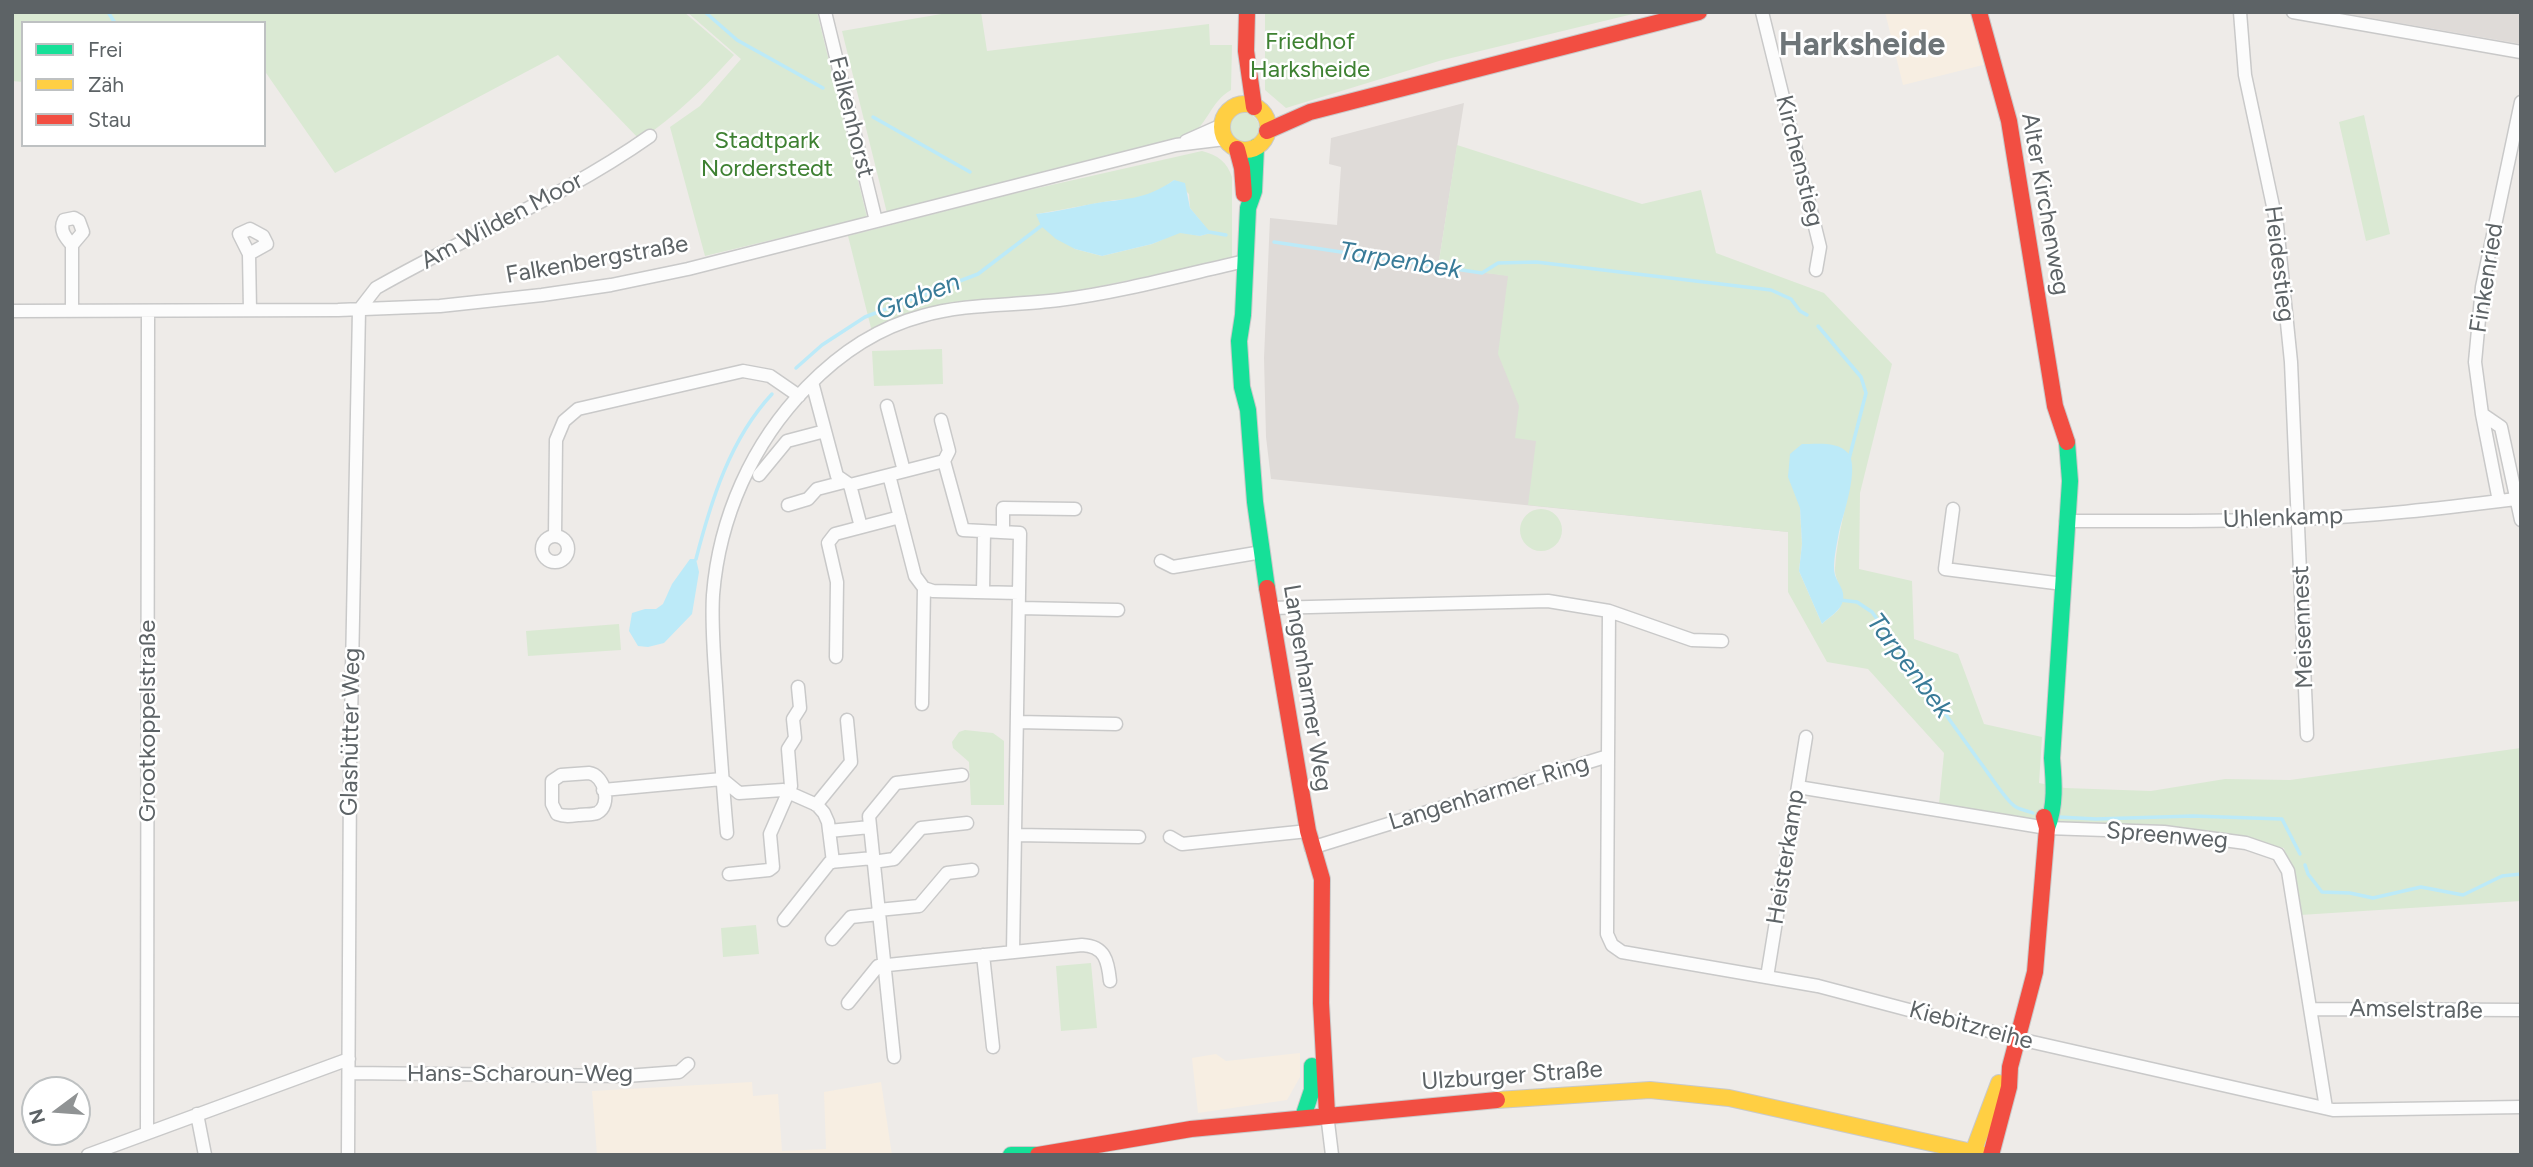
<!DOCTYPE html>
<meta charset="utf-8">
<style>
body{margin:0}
#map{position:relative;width:2533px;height:1167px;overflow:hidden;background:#eeebe8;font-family:Figtree,sans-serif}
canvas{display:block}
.frame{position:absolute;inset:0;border:14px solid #5d6366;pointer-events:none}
.legend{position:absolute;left:21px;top:21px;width:245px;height:126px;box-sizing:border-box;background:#fff;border:2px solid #bec1c2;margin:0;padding:9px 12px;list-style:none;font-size:21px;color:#5d6366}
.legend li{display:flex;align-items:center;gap:14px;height:35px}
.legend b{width:35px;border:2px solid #bec1c2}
.north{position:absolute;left:21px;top:1076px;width:70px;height:70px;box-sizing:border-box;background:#fff;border:2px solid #bec1c2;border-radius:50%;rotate:254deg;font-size:19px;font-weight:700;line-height:28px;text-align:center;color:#5d6366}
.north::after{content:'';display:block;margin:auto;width:24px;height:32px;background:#909394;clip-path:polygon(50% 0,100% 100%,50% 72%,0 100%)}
</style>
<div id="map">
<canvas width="2533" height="1167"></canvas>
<div class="frame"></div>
<ul class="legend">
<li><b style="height:9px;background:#16e098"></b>Frei</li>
<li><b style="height:9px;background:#ffcf43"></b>Zäh</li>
<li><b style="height:9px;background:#f24e42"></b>Stau</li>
</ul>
<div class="north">N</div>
</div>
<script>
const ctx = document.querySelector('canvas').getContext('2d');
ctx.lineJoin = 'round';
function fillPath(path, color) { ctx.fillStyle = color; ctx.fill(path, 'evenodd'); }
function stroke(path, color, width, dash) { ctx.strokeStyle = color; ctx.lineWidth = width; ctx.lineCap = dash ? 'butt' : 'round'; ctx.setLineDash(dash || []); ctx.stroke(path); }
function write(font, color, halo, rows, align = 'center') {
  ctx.font = font + ' Figtree,sans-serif'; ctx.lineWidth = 5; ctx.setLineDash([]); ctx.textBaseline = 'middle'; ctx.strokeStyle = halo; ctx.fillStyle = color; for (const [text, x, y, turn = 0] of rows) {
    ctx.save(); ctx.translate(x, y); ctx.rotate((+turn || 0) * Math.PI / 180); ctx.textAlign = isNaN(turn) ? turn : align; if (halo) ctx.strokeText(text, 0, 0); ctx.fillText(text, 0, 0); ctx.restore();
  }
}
fillPath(new Path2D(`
 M1885 12H1978L1991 63 1903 85Z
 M1300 1053V1077L1287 1100 1198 1113 1192 1058 1216 1054 1226 1061Z
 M752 1082 753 1096 778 1094 782 1151 826 1149 824 1092 881 1082 892 1155H597L592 1091Z`), '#f7eee2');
fillPath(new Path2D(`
 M2337 12H2521V44Z
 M1464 103 1438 267 1775 308 1788 532 1271 479 1266 437 1264 358 1270 218 1337 225 1341 167 1329 164 1331 138Z`), '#dfdbd8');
fillPath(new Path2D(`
 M12 12H684L734 55C705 87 676 116 640 140L558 55 335 173 264 70V23H23V82L12 81Z
 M687 12H817L867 217 705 256 670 127 700 106 741 59Z
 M953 12H981L987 51 1209 24 1210 45H1232L1231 90C1211 101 1208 124 1190 135L887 213 842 31Z
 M1265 12H1641L1439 61 1286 108 1265 90Z
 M1229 128a15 15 0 1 1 30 0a15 15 0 1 1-30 0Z
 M2364 115 2390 234 2366 241 2339 122Z
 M1457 145 1642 204 1701 190 1716 253 1824 293 1892 364 1860 493 1859 569 1912 581 1914 639 1958 654 1984 724 2042 737 2039 783 2065 788 2151 791 2225 779 2290 780 2521 748V901L2300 915 2284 848 2192 830 2038 821 1939 804 1944 753 1868 669 1827 662 1788 592V532L1528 505 1536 441 1515 438 1519 406 1498 354 1508 276 1438 267ZM1852 466C1849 501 1837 533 1835 568 1834 583 1849 593 1839 609 1835 614 1827 619 1822 624L1799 571 1802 544 1800 508Z
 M1202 151C1218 155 1227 162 1232 177V258C1113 285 992 307 872 332L848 236 1007 195ZM1174 180 1189 194 1190 208 1210 233 1200 236 1180 232 1152 244 1102 256 1075 249 1037 214 1115 200 1137 199 1160 190Z
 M942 349 943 384 874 386 872 351Z
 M1520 530a21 21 0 1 1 42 0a21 21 0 1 1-42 0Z
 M619 624 621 650 528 656 526 631Z
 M965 730 993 733 1004 741V805H971L969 762 953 748 952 742 959 732Z
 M756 925 759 954 723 957 721 928Z
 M1091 963 1097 1028 1061 1031 1056 966Z`), '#dae9d3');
fillPath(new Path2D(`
 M1174 180 1185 183 1190 208 1211 233 1200 236 1180 233 1152 244 1102 256 1075 249 1056 239 1041 226 1036 214C1054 212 1072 208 1091 204 1125 198 1144 201 1174 180Z
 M1802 444C1816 444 1838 441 1848 453 1860 467 1843 515 1839 532 1837 544 1832 564 1835 575 1838 584 1845 590 1843 600 1842 610 1829 617 1822 624L1799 571 1802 544 1800 508 1788 477 1790 454Z
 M690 559H696L699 572 692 614 664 643 648 647 638 646 629 631 632 613 645 609H656L663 604 672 584Z`), '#bceaf8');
stroke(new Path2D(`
 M108 12 115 23
 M705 12 737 40 823 88
 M873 117 970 172
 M1209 232 1226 235
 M1274 242 1482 273 1498 263 1536 262 1771 290 1791 299 1800 311 1807 315
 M1818 326 1861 377 1866 393 1849 459
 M796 368 822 345 865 317 978 274 1041 226
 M696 559C711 501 730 439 772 394
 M1840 600 1857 602 1872 612 1977 758C1986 769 2007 803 2016 807 2021 810 2028 811 2033 813
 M2058 817 2096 819 2193 816 2282 819 2300 854
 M2305 865 2308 874 2322 892 2350 893 2373 898 2421 887 2463 895 2502 876 2521 874`), '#bceaf8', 3.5);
const street = new Path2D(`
 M825 12 876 221
 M1762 12 1820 247 1816 270
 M2240 12 2245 75 2277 225 2291 362 2307 735
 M2293 12 2521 52
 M1186 141 1222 125
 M72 245 83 232 79 221 74 218 64 220C59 230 65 237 72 245V311
 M249 254 267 244 263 236 250 229 239 234 249 254 250 310
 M12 311 338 310 440 306 542 295 611 285 688 269 1176 145 1225 139
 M812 382 837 476 850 485 861 527
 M887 406 904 471
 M2482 414 2501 427 2521 520
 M944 461 963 530 1020 533 1013 952
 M759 475 787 441 825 431
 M889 475 915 576 924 588 922 704
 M850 485 944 461 949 451 941 420
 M2499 501 2482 414 2475 362 2482 287 2521 102
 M788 505 808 499 817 489 844 482
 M1953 509 1945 569 2063 584
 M2066 521C2143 521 2220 522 2297 519 2370 517 2443 508 2516 499
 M1003 532V508L1075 509
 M555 536 556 440 564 421 578 409 743 371 770 376 799 396
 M542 549a13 13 0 1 1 26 0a13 13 0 1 1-26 0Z
 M1161 561 1173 567 1262 552
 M924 588 933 591 1019 593
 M983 592 984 532
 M1019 608 1118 610
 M1270 608 1548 601 1609 611 1692 640 1722 641
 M836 657 837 582 828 543 835 534 900 517
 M1017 722 1116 724
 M1608 756 1607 934 1612 945 1622 952 1818 986 2019 1039 2333 1110 2521 1107
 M589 773C605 775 612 806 597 813 592 815 585 814 579 815 571 816 565 817 557 814L552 804V781L561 775Z
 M722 779 739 793 783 790 817 805 824 813 828 822 833 862
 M1798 787 2047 828 2164 832 2246 843 2278 854 2288 871 2326 1108
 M603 790 722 779
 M816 805 851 762 847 720
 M829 831 870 827
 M727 833C723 789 720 745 717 701 715 666 711 630 713 595 719 518 752 443 807 387 839 354 877 328 922 316 966 303 1013 306 1059 300 1121 292 1183 275 1245 261
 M1015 835 1139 837
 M1170 837 1182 844 1308 831
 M1311 848 1608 756 1609 611
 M873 862 894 859 921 828 967 823
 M729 874 769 870 773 867 770 834 791 786 788 749 795 738 793 719 800 708 798 687
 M878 910 919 906 947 873 972 870
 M784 920 830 862 873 858
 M832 939 851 917 879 914
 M983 955 993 1047
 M1767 977 1806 737
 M848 1003 878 966 1082 945C1105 946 1108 961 1110 981
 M2312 1009 2521 1010
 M894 1057 869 816 896 783 962 775
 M349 1073 626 1076 679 1072 688 1064
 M197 1114 205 1155
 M1327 1114 1332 1155
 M147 1132 148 311
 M88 1155 349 1059
 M348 1155 350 772 359 310 376 288C467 236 565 196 650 136`);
const fast = new Path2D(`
 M1256 147 1254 191 1248 208 1243 315 1239 341 1242 387 1248 410 1255 502 1267 588
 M2047 828C2056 805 2054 782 2052 758L2070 481 2067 442
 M1303 1117 1312 1090V1066
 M1011 1155H1039`);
const slow = new Path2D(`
 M1222 127a23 23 0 1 1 46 0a23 23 0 1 1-46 0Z
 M1497 1100 1650 1090 1729 1098 1985 1155
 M1972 1155 1999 1083`);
const jam = new Path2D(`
 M1247 12 1246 51 1254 107
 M1979 12 2009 121 2055 406 2067 442
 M1267 131 1310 112 1699 12
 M1237 149 1242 168 1244 194
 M1267 588 1308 831 1322 879 1321 1003 1327 1114
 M1038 1155 1191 1129 1497 1100
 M1991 1155 2009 1087 2010 1067 2035 972 2047 828 2044 817`);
stroke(street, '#c9c9c9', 15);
stroke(fast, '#c9c9c9', 18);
stroke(slow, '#c9c9c9', 18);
stroke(jam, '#c9c9c9', 18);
stroke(street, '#fcfcfc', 12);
stroke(fast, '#16e098', 16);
stroke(slow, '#ffcf43', 16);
stroke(jam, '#f24e42', 16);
write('24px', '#3e8132', '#fff', [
 ["Friedhof",1310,42],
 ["Harksheide",1310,70],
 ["Stadtpark",767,141],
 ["Norderstedt",767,169]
]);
write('24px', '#5d6366', '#fff', [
 ["Falkenhorst",851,117,76],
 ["Kirchenstieg",1799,161,76],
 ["Alter Kirchenweg",2045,204,80],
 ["Am Wilden Moor",502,221,-28],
 ["Falkenbergstraße",597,260,-10],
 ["Heidestieg",2279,264,83],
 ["Finkenried",2487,278,-81],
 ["Uhlenkamp",2283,518,-2],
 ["Meisennest",2303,627,-92],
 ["Langenharmer Weg",1307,688,81],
 ["Grootkoppelstraße",148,721,-90],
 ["Glashütter Weg",351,732,-89],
 ["Langenharmer Ring",1489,793,-17],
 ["Spreenweg",2167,836,5],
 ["Heisterkamp",1786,857,-81],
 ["Amselstraße",2416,1010,1],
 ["Kiebitzreihe",1971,1026,15],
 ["Hans-Scharoun-Weg",520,1074],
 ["Ulzburger Straße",1512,1076,-4]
]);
write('italic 26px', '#397b98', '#fff', [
 ["Tarpenbek",1400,261,9],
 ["Graben",918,297,-21],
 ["Tarpenbek",1909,666,53]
]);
write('bold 32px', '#6e7578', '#fff', [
 ["Harksheide",1862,46]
]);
</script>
